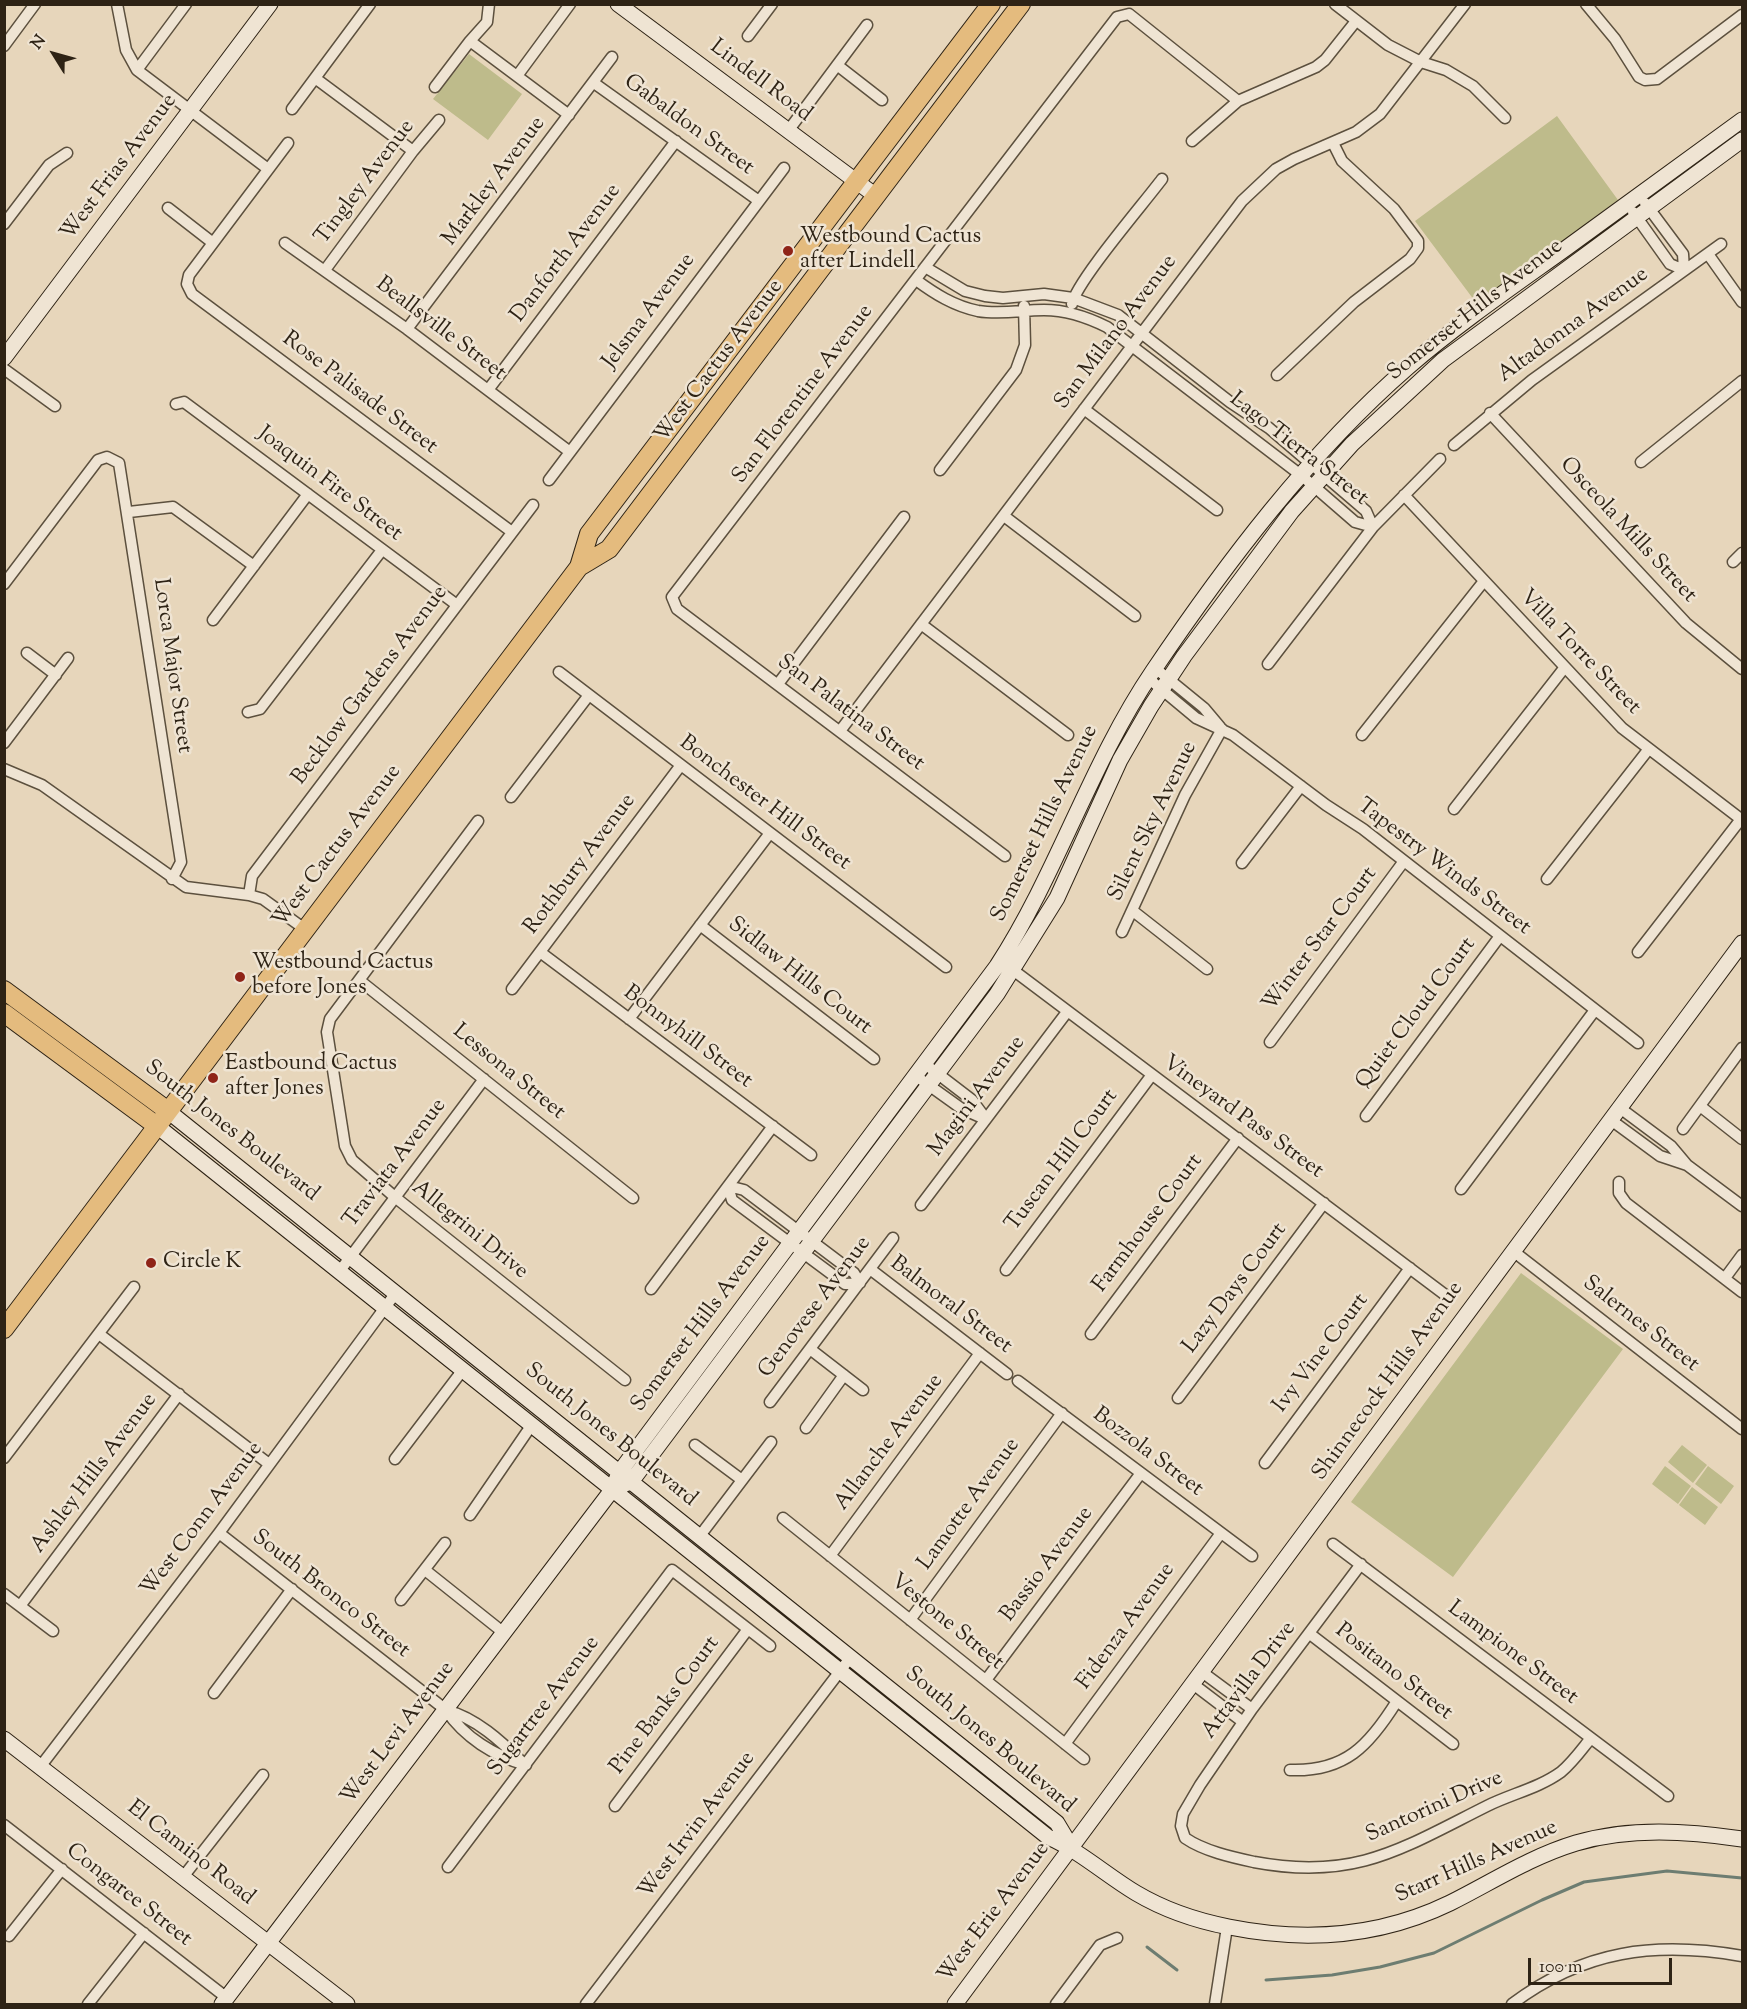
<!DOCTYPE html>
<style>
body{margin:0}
#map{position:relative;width:1747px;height:2009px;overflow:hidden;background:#e7d6bb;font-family:"Sorts Mill Goudy",serif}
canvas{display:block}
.frame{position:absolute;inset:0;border:6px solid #2e2315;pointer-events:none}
.north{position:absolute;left:24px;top:24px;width:60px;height:60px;-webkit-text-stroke:4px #efe4d3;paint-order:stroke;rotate:307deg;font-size:16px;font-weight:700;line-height:24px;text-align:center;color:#2e2315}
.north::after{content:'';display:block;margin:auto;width:21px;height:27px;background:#2e2315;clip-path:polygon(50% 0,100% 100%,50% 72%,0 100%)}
.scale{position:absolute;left:1528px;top:1958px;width:144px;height:27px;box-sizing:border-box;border:3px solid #2e2315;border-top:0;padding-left:8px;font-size:18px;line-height:21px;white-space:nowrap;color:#2e2315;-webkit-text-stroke:4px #efe4d3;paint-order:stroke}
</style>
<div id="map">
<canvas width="1747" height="2009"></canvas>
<div class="frame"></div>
<div class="north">N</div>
<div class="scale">100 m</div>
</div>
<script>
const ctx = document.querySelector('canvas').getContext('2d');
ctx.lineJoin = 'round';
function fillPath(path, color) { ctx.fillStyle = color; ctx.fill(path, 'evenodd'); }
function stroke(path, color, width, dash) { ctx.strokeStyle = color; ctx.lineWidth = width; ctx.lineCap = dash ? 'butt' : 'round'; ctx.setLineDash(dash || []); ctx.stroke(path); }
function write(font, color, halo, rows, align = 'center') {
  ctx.font = font + ' "Sorts Mill Goudy",serif'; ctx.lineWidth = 5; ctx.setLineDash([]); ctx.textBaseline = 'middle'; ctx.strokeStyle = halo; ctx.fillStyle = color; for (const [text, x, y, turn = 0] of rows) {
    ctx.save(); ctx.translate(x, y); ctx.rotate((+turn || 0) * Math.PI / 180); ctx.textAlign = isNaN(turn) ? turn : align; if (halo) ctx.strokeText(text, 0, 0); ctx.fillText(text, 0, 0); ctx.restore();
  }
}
fillPath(new Path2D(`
 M469 54 522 94 488 140 433 99Z
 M1557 116 1618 200 1477 304 1415 221Z
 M1521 1273 1623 1349 1453 1577 1351 1502Z
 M1682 1445 1707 1465 1693 1483 1668 1462Z
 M1665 1466 1691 1486 1678 1504 1652 1484Z
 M1708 1466 1734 1486 1721 1504 1695 1484Z
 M1692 1487 1718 1507 1705 1525 1679 1505Z`), '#bebb8b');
stroke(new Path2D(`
 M1147 1947 1177 1970
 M1266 1980 1332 1975 1380 1967 1434 1953 1542 1900 1584 1882 1667 1871 1742 1878`), '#6d7d71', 3);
const street = new Path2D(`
 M117 4 126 50 137 70 268 169
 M489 4 487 22 470 41 569 115
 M1335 4 1388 45 1421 62 1446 70 1473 86 1505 118
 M1586 4 1615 39 1639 77 1645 80 1657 79 1742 15
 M748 36 772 4
 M4 46 35 4
 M837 65 882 100
 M137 70 186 4
 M517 76 570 4
 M315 78 413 151
 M594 83 759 201
 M435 87 470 41
 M292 109 370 4
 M788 131 867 25
 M1192 141 1238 101 1316 67 1325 60 1356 21
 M288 143 189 275 187 284 192 294 512 532
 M168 208 213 243
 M1633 212 1670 264 1684 270 1683 254 1645 203
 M4 224 49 165 67 153
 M285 243 407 329 570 452
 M1708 254 1742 302
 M925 267 965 291 985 296 1003 298 1044 294 1073 298 1118 315 1230 402 1269 428 1366 511 1373 527
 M325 270 413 151 439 120
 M916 280C935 294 954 306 978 311 1001 315 1021 310 1044 310 1066 310 1087 317 1107 327L1302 476 1355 522 1373 527
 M1072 304C1076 282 1145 202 1162 179
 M407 329 612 57
 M4 369 55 406
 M1277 375 1354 302 1410 259 1418 248V241L1394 209 1342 161 1333 143
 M488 390 676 141
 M176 404 184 402 457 605
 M1084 409 1217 510
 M1490 413 1686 623 1742 669
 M1454 445 1532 380 1721 244
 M1641 462 1742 381
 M940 470 1016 370 1025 345 1024 306
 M549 480 784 168
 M1404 495 1622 728 1742 820
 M129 512 173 507 254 566
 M1004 516 1135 616
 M1733 562 1742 553
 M4 584 98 460 107 457 119 463 181 862 172 879
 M213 620 308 494
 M921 624 1068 735
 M27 653 56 675
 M1268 664 1373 527 1440 459
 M1155 668 1204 708 1220 727
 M559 672 946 967
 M1148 678 1196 718 1233 735 1326 805 1363 829 1638 1043
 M778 684 904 517
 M248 712 260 709 382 550
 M840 731 1242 201 1276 169 1294 159 1356 132 1380 114 1465 4
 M1362 735 1484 581
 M4 743 68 658
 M4 769 42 785 186 887 249 895 263 899 306 930
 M511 797 589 695
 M1454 809 1565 667
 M478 821 330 1019 327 1032 345 1146 352 1160 396 1198 625 1380
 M1005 856 677 609 672 597 1117 17 1129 14 1238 101
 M1242 863 1301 786
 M1547 879 1648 750
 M249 895 252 876 533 505
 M1133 911 1207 969
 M700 925 874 1059
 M1122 932 1185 795 1222 729
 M540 952 811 1155
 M1638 952 1741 819
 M1013 970 1448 1297
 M359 980 633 1198
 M512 989 681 765
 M629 1019 770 833
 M1270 1042 1404 861
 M925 1064 972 1100 986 1119
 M916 1076 962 1109 985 1119
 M1700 1106 1742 1139
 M1620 1108 1671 1146 1687 1165 1742 1206
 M1366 1116 1500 936
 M1611 1120 1660 1156 1687 1165
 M1683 1129 1742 1048
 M1619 1182V1193L1626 1203 1742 1292
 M728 1186 744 1190 854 1273 860 1283 845 1284 732 1200Z
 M1461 1189 1595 1010
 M921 1205 1067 1012
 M1513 1251 1742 1429
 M870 1269 1007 1374
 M1006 1270 1151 1076
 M339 1272 484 1079
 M1725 1278 1742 1255
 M651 1289 773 1126
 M99 1334 269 1464
 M1091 1334 1238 1138
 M810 1349 863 1390
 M1018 1381 1252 1556
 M1178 1398 1324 1203
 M770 1402 893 1238
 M806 1428 844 1375
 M695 1445 742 1480
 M4 1458 134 1287
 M395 1459 462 1371
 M1265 1463 1410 1268
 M470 1515 531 1426
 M783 1518 1084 1759
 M219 1533 446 1710C464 1737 494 1756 526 1765
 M699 1537 771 1442
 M1333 1544 1668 1796
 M830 1556 980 1353
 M1361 1564 1252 1709 1200 1785 1183 1814 1181 1826 1185 1838C1204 1851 1231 1857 1254 1862 1355 1881 1401 1849 1487 1806 1511 1794 1539 1788 1561 1772 1573 1762 1582 1749 1591 1738
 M425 1570 504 1633
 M4 1594 53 1631
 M401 1600 445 1543
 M20 1606 179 1394
 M910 1620 1062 1413
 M1310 1634 1453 1744
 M1202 1672 1252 1709
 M986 1680 1141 1473
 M1193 1684 1243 1722
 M214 1693 292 1589
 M446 1710C476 1718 501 1741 523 1763
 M1065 1744 1221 1533
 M40 1767 219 1533 395 1294
 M1290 1770C1345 1772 1369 1746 1397 1701
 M615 1806 748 1629
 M4 1825 227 1998
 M448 1867 672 1570 770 1646
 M183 1877 263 1775
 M9 1936 62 1869
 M88 2004 144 1933
 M586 2004 850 1658
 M1056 2004 1100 1945 1117 1938
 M1215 2004 1227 1927
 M1512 2004C1584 1950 1655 1941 1742 1956`);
const secondary = new Path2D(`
 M618 4 876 196
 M4 358 270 4
 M168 1111 1057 1823 1072 1848
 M157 1126 1048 1837C1080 1851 1106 1875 1136 1893 1163 1909 1198 1921 1229 1927 1304 1942 1380 1937 1450 1903 1492 1882 1530 1857 1576 1843 1630 1827 1688 1831 1742 1839
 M612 1490 630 1482 637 1474 997 994 1057 898 1120 760 1151 706 1184 656 1292 511 1352 444 1443 360 1742 140
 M4 1739 347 2004
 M222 2004 612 1490 619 1473 630 1458 997 966C1058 872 1090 764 1153 671 1226 563 1309 453 1408 367 1458 324 1512 287 1565 249 1624 206 1683 163 1742 120
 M955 2004 1742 943`);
const primary = new Path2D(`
 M579 567 609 549 1021 4
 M4 990 168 1111
 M4 1013 157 1126
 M4 1329 579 567 589 534 991 4`);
stroke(street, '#5c503e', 13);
stroke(secondary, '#2e2315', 17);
stroke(primary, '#2e2315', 20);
stroke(street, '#efe4d3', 10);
stroke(secondary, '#efe4d3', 15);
stroke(primary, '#e4bb7e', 18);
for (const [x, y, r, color] of [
 [788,251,6,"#8f2418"],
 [240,977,6,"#8f2418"],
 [213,1078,6,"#8f2418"],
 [151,1263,6,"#8f2418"]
]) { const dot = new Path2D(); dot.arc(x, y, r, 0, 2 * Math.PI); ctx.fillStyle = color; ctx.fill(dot); stroke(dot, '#efe4d3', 2); }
write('22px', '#2e2315', '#efe4d3', [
 ["Lindell Road",760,82,37],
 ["Gabaldon Street",688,126,36],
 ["West Frias Avenue",120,168,-53],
 ["Markley Avenue",495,182,-53],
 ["Tingley Avenue",366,183,-53],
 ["Danforth Avenue",567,254,-53],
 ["Somerset Hills Avenue",1476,311,-38],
 ["Jelsma Avenue",650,312,-53],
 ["Altadonna Avenue",1574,326,-36],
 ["Beallsville Street",440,330,37],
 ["San Milano Avenue",1117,333,-53],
 ["West Cactus Avenue",720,362,-53],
 ["Rose Palisade Street",359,394,37],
 ["San Florentine Avenue",804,395,-53],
 ["Lago Tierra Street",1298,450,38],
 ["Joaquin Fire Street",329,485,37],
 ["Osceola Mills Street",1627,531,47],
 ["Villa Torre Street",1579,653,46],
 ["Lorca Major Street",171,666,82],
 ["Becklow Gardens Avenue",371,686,-53],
 ["San Palatina Street",850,714,37],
 ["Bonchester Hill Street",764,804,37],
 ["Silent Sky Avenue",1154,822,-64],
 ["Somerset Hills Avenue",1046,824,-64],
 ["West Cactus Avenue",338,847,-53],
 ["Rothbury Avenue",581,865,-53],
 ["Tapestry Winds Street",1443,868,37],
 ["Winter Star Court",1321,940,-53],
 ["Sidlaw Hills Court",799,977,38],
 ["Quiet Cloud Court",1417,1014,-53],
 ["Bonnyhill Street",687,1038,37],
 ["Lessona Street",508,1073,39],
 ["Magini Avenue",978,1097,-53],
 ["Vineyard Pass Street",1242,1118,36],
 ["South Jones Boulevard",231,1132,38],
 ["Tuscan Hill Court",1063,1161,-53],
 ["Traviata Avenue",396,1164,-53],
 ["Farmhouse Court",1149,1224,-53],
 ["Allegrini Drive",469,1231,39],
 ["Lazy Days Court",1236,1289,-53],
 ["Balmoral Street",950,1306,37],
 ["Genovese Avenue",816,1308,-53],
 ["Somerset Hills Avenue",702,1324,-53],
 ["Salernes Street",1640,1325,38],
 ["Ivy Vine Court",1322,1354,-53],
 ["Shinnecock Hills Avenue",1389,1382,-54],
 ["South Jones Boulevard",610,1436,39],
 ["Allanche Avenue",890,1443,-53],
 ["Bozzola Street",1147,1453,37],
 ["Ashley Hills Avenue",95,1474,-53],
 ["Lamotte Avenue",970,1505,-54],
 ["West Conn Avenue",203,1520,-53],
 ["Bassio Avenue",1048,1565,-53],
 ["South Bronco Street",330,1595,38],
 ["Vestone Street",946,1623,39],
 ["Fidenza Avenue",1127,1627,-54],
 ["Lampione Street",1512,1654,37],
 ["Positano Street",1393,1673,38],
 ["Attavilla Drive",1250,1681,-53],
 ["Pine Banks Court",666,1706,-53],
 ["Sugartree Avenue",545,1707,-53],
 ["West Levi Avenue",399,1734,-53],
 ["South Jones Boulevard",989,1741,40],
 ["Santorini Drive",1435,1808,-24],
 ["West Irvin Avenue",698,1826,-53],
 ["El Camino Road",190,1854,38],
 ["Starr Hills Avenue",1477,1863,-24],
 ["Congaree Street",128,1896,38],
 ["West Erie Avenue",995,1913,-53]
]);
write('22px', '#2e2315', '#efe4d3', [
 ["Westbound Cactus",800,238],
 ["after Lindell",800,263],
 ["Westbound Cactus",252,964],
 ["before Jones",252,989],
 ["Eastbound Cactus",225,1065],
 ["after Jones",225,1090],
 ["Circle K",163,1263]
], 'left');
</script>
